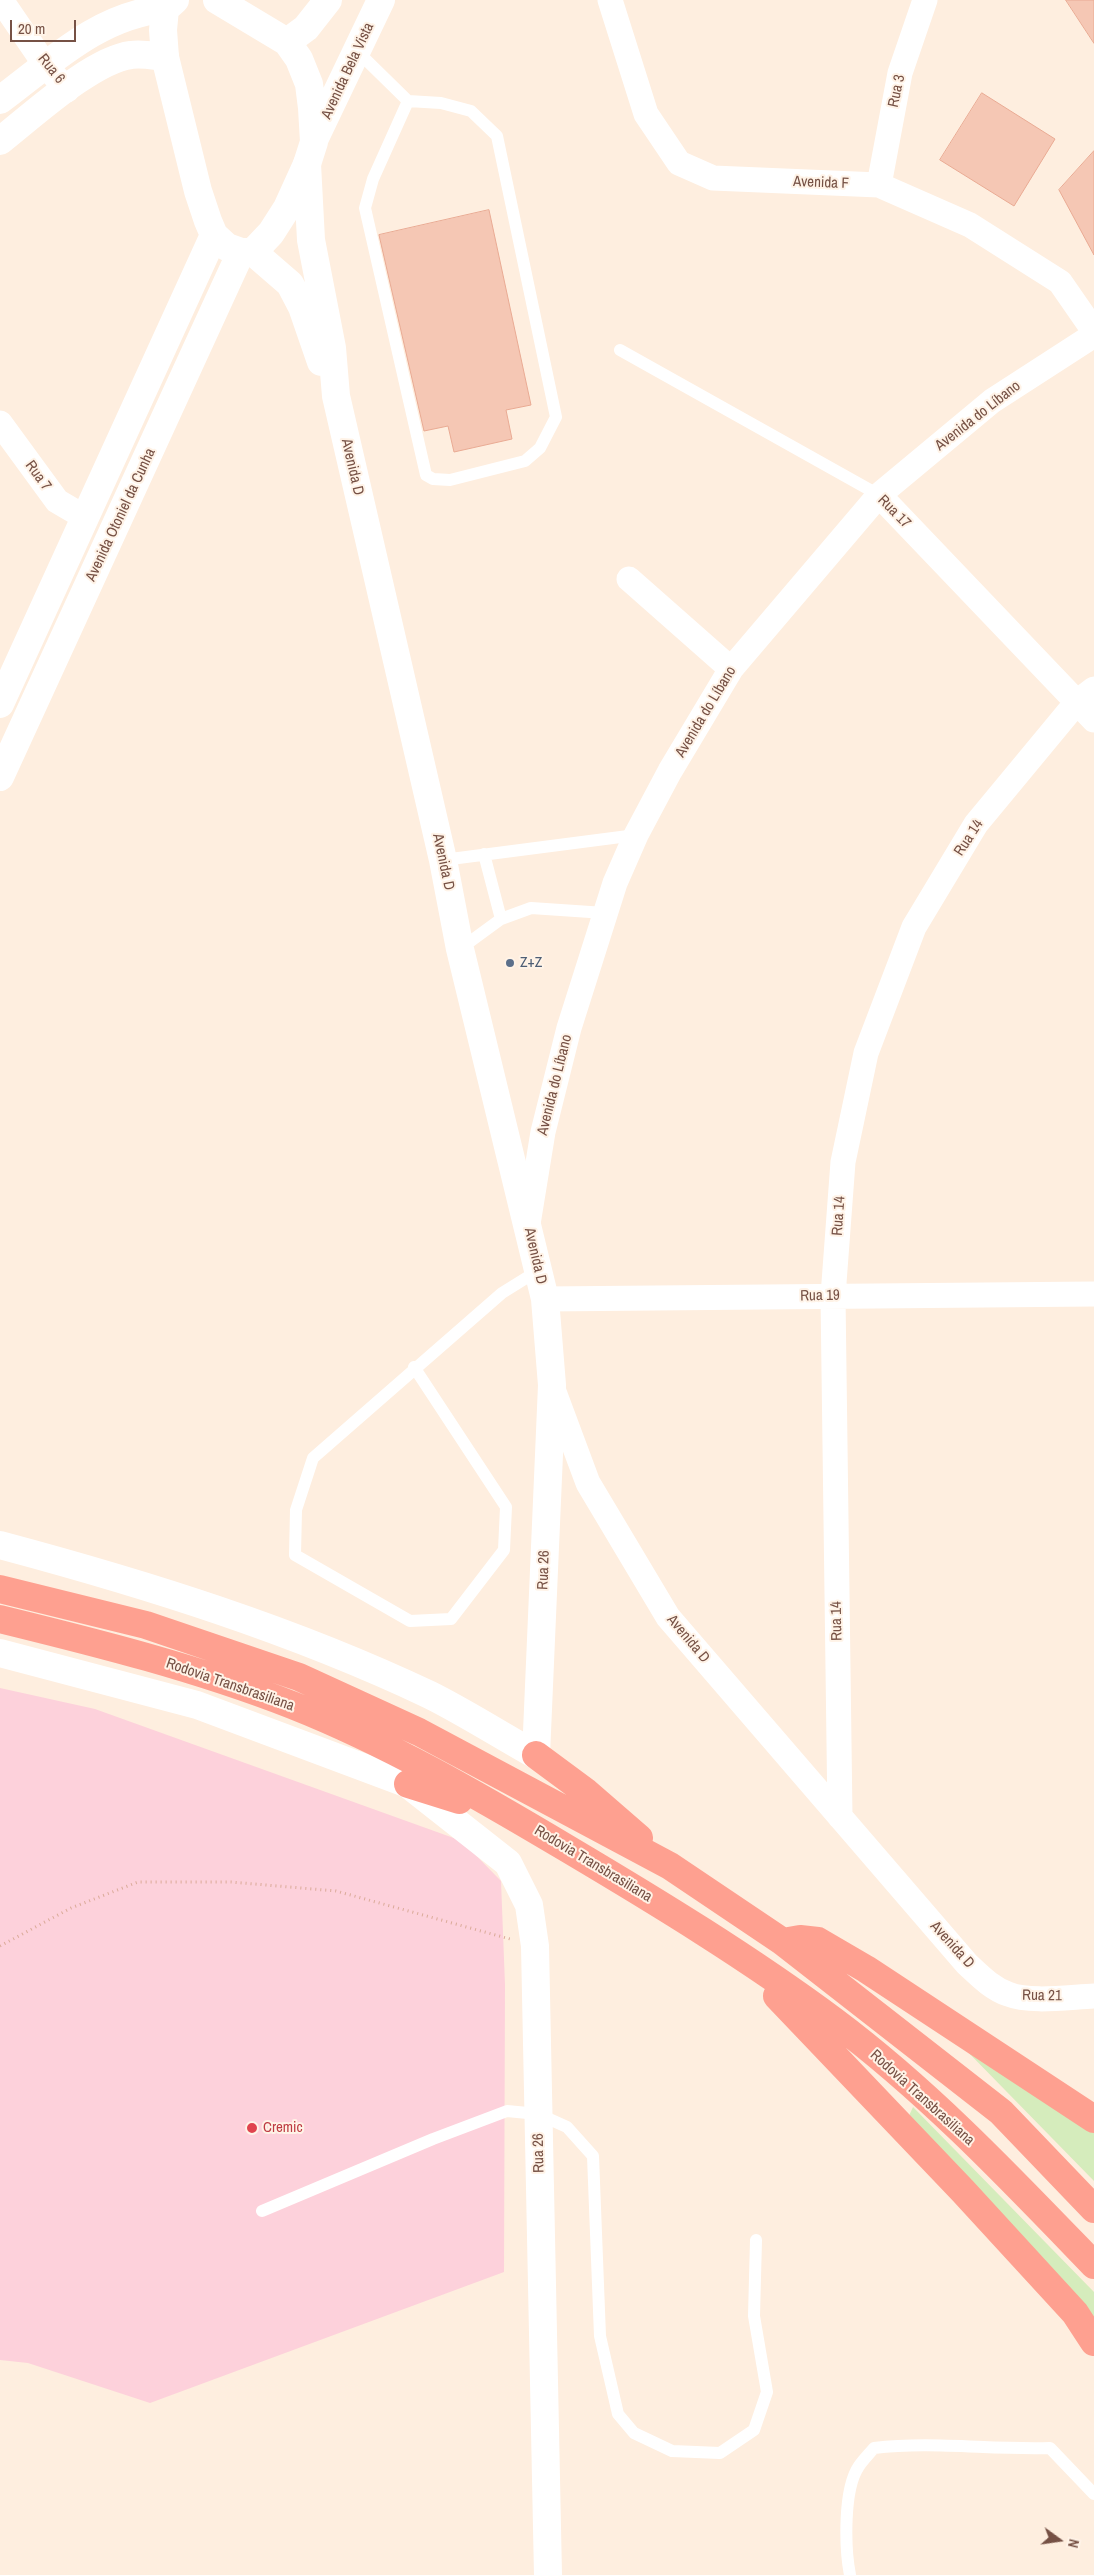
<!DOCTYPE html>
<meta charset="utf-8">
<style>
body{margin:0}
#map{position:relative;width:1094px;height:2575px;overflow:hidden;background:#feeedf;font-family:"Archivo Narrow",sans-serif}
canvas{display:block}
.north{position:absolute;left:1034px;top:2515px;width:50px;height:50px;-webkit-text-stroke:4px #fff3e7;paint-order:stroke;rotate:104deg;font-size:14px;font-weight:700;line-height:20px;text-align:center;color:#765145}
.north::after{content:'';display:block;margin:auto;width:18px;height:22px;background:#765145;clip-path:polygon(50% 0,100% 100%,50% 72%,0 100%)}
.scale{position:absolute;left:10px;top:20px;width:66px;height:22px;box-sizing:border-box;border:2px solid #765145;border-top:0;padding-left:6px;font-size:15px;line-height:18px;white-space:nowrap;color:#765145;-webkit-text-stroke:4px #fff3e7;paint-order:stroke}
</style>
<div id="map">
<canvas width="1094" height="2575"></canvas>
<div class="north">N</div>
<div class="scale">20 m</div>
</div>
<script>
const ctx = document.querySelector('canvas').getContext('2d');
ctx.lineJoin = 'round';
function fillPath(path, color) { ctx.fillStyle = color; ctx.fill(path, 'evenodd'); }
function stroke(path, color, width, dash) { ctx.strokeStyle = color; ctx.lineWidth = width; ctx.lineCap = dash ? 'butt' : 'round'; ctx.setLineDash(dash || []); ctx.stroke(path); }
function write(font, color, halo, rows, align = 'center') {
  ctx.font = font + ' "Archivo Narrow",sans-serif'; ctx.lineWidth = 4; ctx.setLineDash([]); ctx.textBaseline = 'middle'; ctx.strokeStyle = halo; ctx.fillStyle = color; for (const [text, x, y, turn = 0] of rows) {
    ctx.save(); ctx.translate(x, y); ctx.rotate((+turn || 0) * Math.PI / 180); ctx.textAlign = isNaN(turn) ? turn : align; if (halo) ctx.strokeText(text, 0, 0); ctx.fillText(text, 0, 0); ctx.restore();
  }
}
fillPath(new Path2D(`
 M0 1688 95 1709 462 1841 501 1881 505 1985 504 2272 150 2403 28 2363 0 2360Z`), '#fdd1db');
fillPath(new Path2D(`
 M961 2045 1094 2130V2181Z
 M913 2107 1094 2292V2326L908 2118Z`), '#d5ecbc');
const building = new Path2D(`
 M1066 0H1094V43Z
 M982 93 1055 139 1014 206 940 160Z
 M1094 151V255L1059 190Z
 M489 210 531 405 506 410 512 439 454 452 448 426 424 431 379 235Z`);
fillPath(building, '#f5c7b4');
stroke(building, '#e9aa93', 1);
stroke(new Path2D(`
 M0 1946 71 1908 138 1882H231L336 1891 510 1939`), '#daaa98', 3, [1, 4]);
stroke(new Path2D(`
 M357 51 408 101 441 103 471 111 497 136 556 417 540 448 525 461 450 480 433 479 426 475 365 208 373 179 408 101
 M620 350 879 495
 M484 854 501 919
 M443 860 636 835
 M460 949 501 919 531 908 605 913
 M414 1367 506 1507 504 1550 451 1619 410 1621 295 1555 296 1510 313 1458 502 1293 539 1270
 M262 2211 433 2139 507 2111 538 2114 567 2127 593 2156 600 2336 618 2414 634 2433 672 2451 720 2453 754 2430 767 2392 754 2316 756 2240
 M850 2575C845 2549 843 2489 859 2466 863 2460 869 2454 874 2448 932 2441 991 2450 1050 2448L1094 2494`), '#fff', 12);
stroke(new Path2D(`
 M1 0 46 66 67 90
 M610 0 646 114 679 163 713 178 879 185 970 225 1060 282 1094 331
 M879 185 900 73 925 0
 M0 423 57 501 86 518
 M879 495 1094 720
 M629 579 731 669
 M528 1224 543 1132 569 1028 615 883 636 835 670 771 731 669 879 495 992 401 1094 335
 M545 1299 1094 1294
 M553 1389 588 1483 668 1617 967 1964C979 1975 991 1988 1008 1994 1030 2003 1069 1997 1094 1996
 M840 1817 833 1296 843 1162 866 1053 914 927 976 824 1077 702 1094 689`), '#fff', 25);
stroke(new Path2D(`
 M0 100C50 63 100 14 165 9
 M0 141C32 116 92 60 131 55 142 53 154 56 165 57
 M307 164 311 240 332 348 336 396 443 860 460 949 545 1299 552 1385 536 1755
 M253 252 290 284 302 307 321 362
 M409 1785 508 1863 529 1905 535 1946 548 2575`), '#fff', 28);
stroke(new Path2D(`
 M175 0 165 9 163 30 165 57 198 191 208 221 214 235 227 247 241 252H253L271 233 287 208 307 164 314 142 312 108 309 84 299 59 287 42 217 0
 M287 42 306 28 328 0
 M315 138 381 0
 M0 704 214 235
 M0 777 241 252
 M0 1545C146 1584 293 1630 430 1695 466 1713 500 1735 536 1755
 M0 1653 197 1705 408 1784`), '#fff', 28);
stroke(new Path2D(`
 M0 1589 146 1625 299 1677 419 1732 670 1866 783 1942 1001 2112 1094 2209
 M0 1619C98 1643 197 1668 292 1705 388 1743 479 1796 568 1849 659 1903 749 1958 834 2021 929 2092 1012 2180 1094 2265
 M536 1755 586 1792 639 1838
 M408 1784 459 1800
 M783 1942 800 1939 818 1941 866 1969 1094 2119
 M777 1996 963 2191 1075 2313 1094 2342`), '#fea090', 28);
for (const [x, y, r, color] of [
 [510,963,5,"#5c6f8a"],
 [252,2128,6,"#e0444e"]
]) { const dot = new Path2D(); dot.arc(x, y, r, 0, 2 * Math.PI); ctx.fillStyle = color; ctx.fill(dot); stroke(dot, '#fff3e7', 2); }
write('15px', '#765145', '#fff3e7', [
 ["Rua 6",51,69,51],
 ["Avenida Bela Vista",348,71,-65],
 ["Rua 3",897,91,-78],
 ["Avenida F",821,183,2],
 ["Avenida do Líbano",978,416,-38],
 ["Avenida D",352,467,77],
 ["Rua 7",38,476,54],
 ["Rua 17",894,512,45],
 ["Avenida Otoniel da Cunha",121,515,-65],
 ["Avenida do Líbano",706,712,-59],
 ["Rua 14",969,838,-57],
 ["Avenida D",443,862,78],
 ["Avenida do Líbano",555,1085,-76],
 ["Rua 14",839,1216,-86],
 ["Avenida D",535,1256,77],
 ["Rua 19",820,1296,-1],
 ["Rua 26",544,1570,-88],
 ["Rua 14",837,1621,-91],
 ["Avenida D",688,1639,50],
 ["Rodovia Transbrasiliana",230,1685,19],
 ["Rodovia Transbrasiliana",593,1864,31],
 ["Avenida D",952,1945,48],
 ["Rua 21",1042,1996,1],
 ["Rodovia Transbrasiliana",922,2098,42],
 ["Rua 26",539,2153,-91]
]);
write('15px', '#4e5e75', '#fff3e7', [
 ["Z+Z",520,963]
], 'left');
write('15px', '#be3a42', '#fff3e7', [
 ["Cremic",263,2128]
], 'left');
</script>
